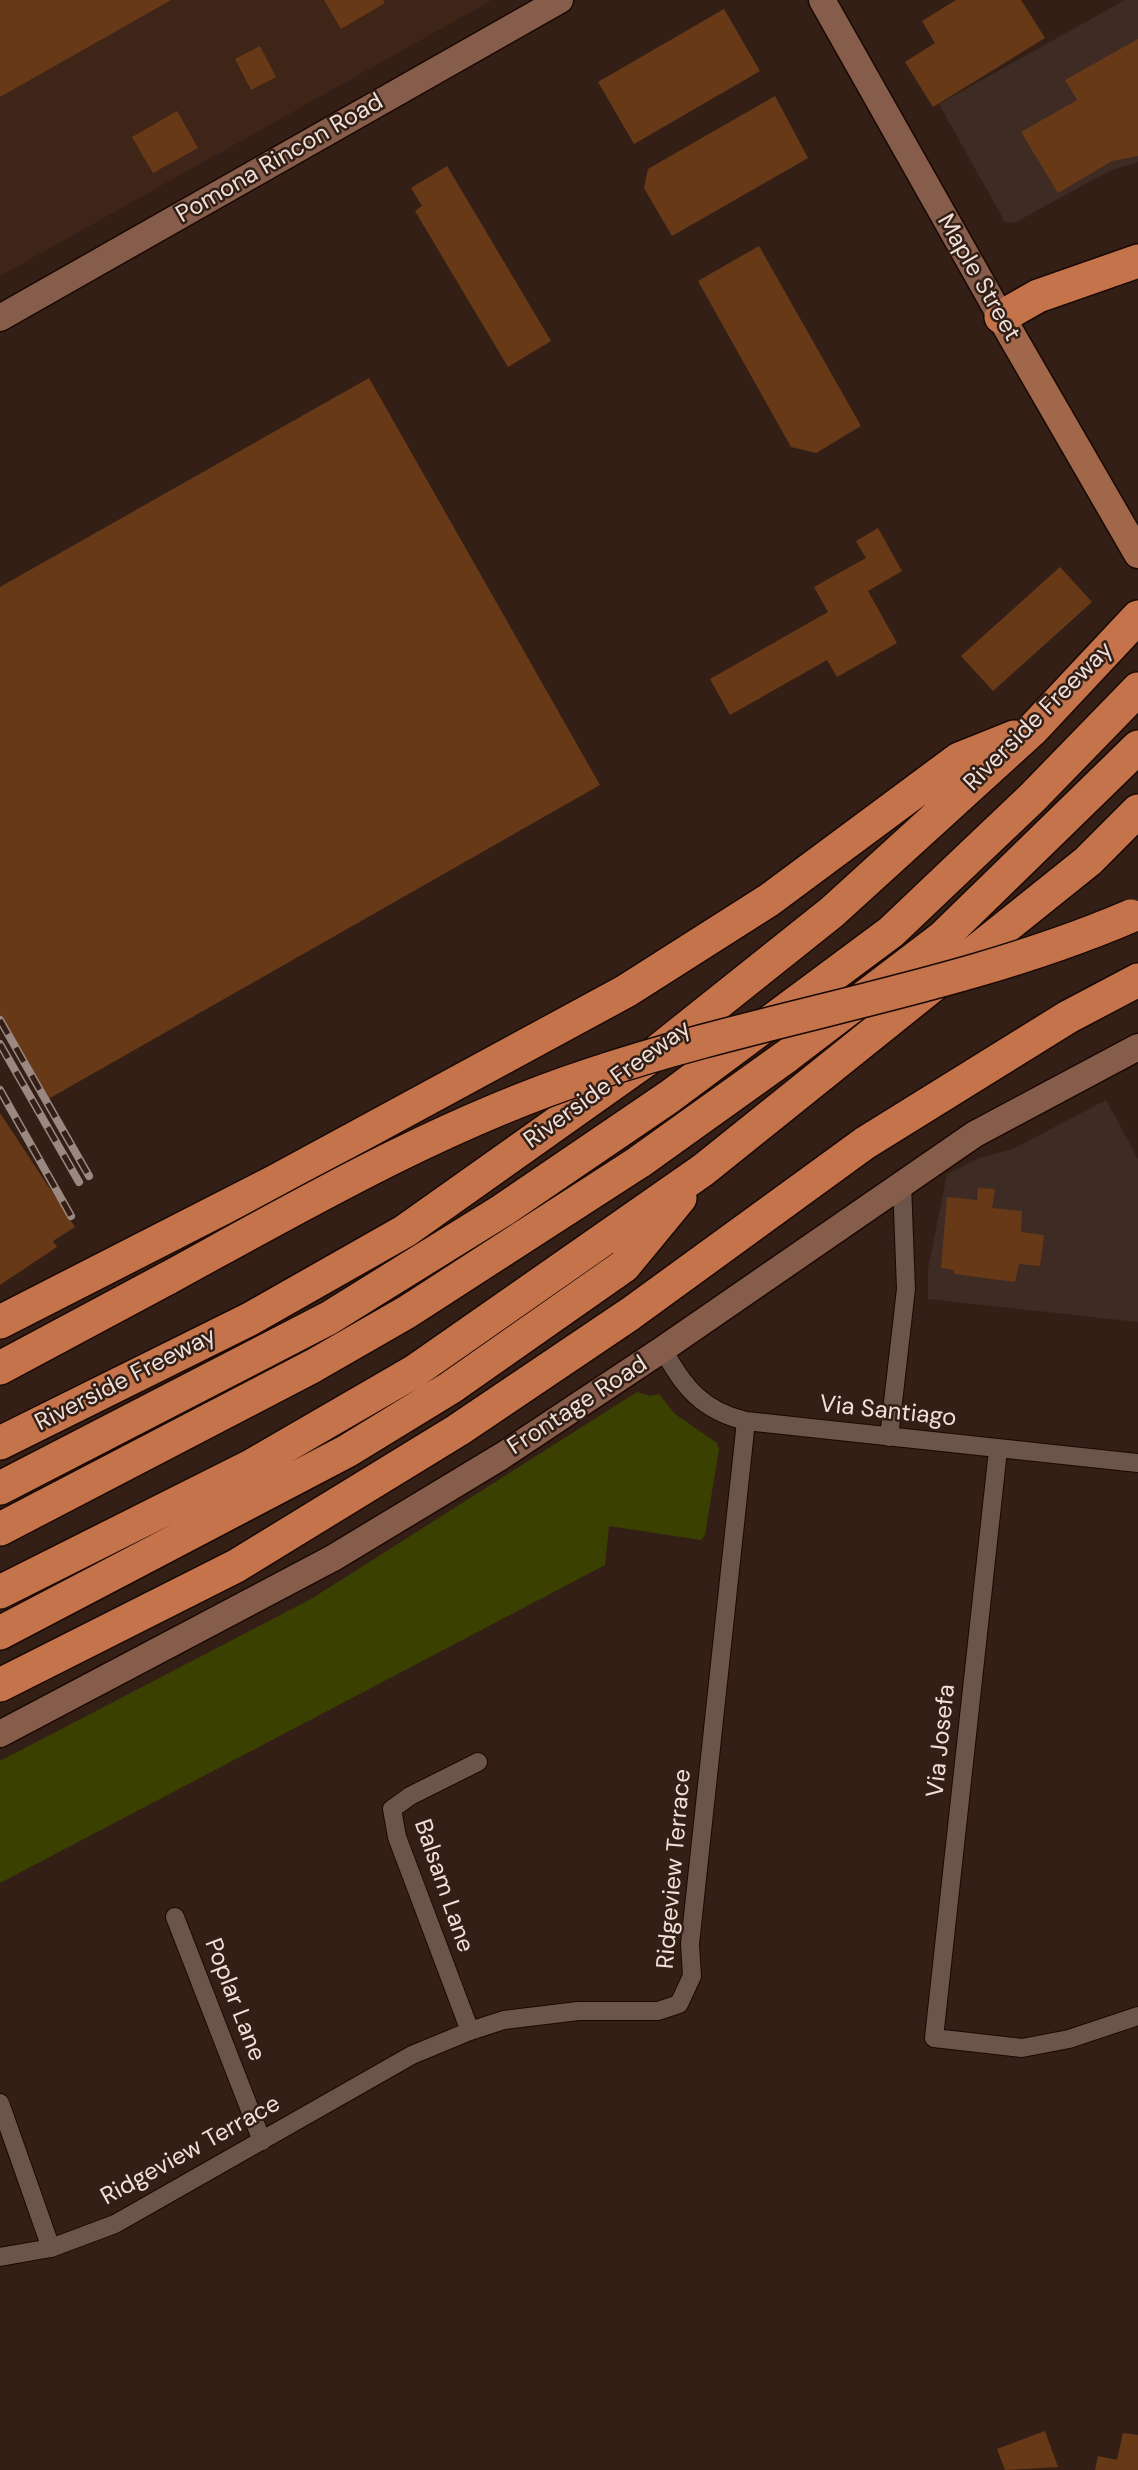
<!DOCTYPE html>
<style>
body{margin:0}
canvas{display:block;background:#331f15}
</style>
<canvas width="1138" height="2470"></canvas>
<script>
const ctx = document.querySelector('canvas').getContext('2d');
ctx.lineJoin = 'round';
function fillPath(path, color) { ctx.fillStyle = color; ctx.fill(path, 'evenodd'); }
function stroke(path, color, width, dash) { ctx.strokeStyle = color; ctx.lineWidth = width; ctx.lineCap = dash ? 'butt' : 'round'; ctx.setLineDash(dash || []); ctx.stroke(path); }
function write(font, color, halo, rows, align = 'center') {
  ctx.font = font + ' "DM Sans",sans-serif'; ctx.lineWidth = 5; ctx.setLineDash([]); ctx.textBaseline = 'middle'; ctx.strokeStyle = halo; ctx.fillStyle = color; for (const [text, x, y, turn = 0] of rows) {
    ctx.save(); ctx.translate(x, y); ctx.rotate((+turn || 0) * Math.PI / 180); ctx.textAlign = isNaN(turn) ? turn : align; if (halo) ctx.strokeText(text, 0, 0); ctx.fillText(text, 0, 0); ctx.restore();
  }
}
fillPath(new Path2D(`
 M1125 0H1138V162L1111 170 1014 223 1005 222 939 104Z
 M1106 1100 1138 1159V1322L928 1299V1269L947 1174 979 1158 1013 1149Z`), '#3d2b24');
fillPath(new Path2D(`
 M0 0H492L0 276Z`), '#3f2518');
fillPath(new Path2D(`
 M637 1392 650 1396 659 1394 675 1414 717 1443 719 1449 705 1535 701 1540 609 1526 605 1565 0 1883V1761L311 1599Z`), '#3a4000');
fillPath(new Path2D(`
 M0 0H171L0 97Z
 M324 0H383L385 3 341 29Z
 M956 0H1021L1045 38 933 107 905 62 935 43 922 21Z
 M724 9 760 71 634 144 598 82Z
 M1138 39V156L1112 161 1058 193 1021 132 1077 100 1065 80Z
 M260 46 276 77 251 90 235 59Z
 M775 96 808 158 672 236 644 188 648 169Z
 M177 111 198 148 153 173 132 137Z
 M447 166 551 341 508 367 415 211 422 206 411 188Z
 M759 246 861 426 816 453 791 447 698 281Z
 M369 378 600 785 43 1102 0 1027V587Z
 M878 528 902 571 868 591 897 643 837 677 827 660 730 715 710 679 828 612 814 587 866 558 856 541Z
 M1060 567 1092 602 993 691 961 656Z
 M0 1113 75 1227 53 1241 57 1247 0 1285Z
 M978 1188 995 1189 992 1208 1022 1211 1021 1232 1044 1235 1040 1266 1019 1264 1015 1282 954 1274V1270L941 1268 947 1197 977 1200Z
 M1045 2431 1058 2467 1005 2470 997 2449Z
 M1123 2433 1138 2435V2470H1095L1098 2456 1117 2460Z`), '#683917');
const street = new Path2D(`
 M663 1349C683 1387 703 1411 746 1421L1138 1463
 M889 1437 906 1289 902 1184
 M998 1450 934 2038 1022 2048 1069 2039 1138 2016
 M175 1917 262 2141
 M470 2031 397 1837 392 1809 410 1796 478 1762
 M0 2103 51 2248
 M0 2257 51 2248 115 2224 412 2055 470 2031 504 2020 578 2011H658L679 2004 692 1976 690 1944 746 1421`);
const secondary = new Path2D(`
 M822 0 1001 317
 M0 318 560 0
 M0 1734 333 1558 502 1456 663 1349 975 1134 1138 1047`);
const primary = new Path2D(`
 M1001 317 1138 554`);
const highway = new Path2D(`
 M1001 317 1038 296 1138 261
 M0 1322 272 1183 626 991 769 900 959 759 1014 737
 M0 1368 168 1278
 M0 1443 250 1319 405 1231 649 1058 832 912 1033 729 1138 617
 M0 1488 329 1318 503 1210 669 1097 891 932 1032 798 1138 689
 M0 1529 313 1366 407 1312 639 1162 787 1056 943 937 1138 747
 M0 1592 251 1466 415 1371 703 1170 1088 861 1138 811
 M0 1633 347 1451 450 1388 624 1266 680 1198
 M0 1685 236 1566 458 1430 630 1314 865 1143 1068 1017 1138 980`);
stroke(street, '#1a0802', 20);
stroke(secondary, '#1a0802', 29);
stroke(primary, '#1a0802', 31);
stroke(highway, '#1a0802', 36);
stroke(street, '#6b5449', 18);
stroke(secondary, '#865d4a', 26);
stroke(primary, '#a0674a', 28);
stroke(highway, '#c4734b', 33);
const rail = new Path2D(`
 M0 1020 89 1176
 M0 1044 79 1182
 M0 1090 71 1216`);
stroke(rail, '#9a8881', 8);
stroke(rail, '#331f15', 5, [16]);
const highwayBridge = new Path2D(`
 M168 1278C305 1203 441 1124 590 1075 769 1015 958 990 1131 916`);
stroke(highwayBridge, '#1a0802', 36, []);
stroke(highwayBridge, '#c4734b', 33);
write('24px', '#efe0da', '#331f15', [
 ["Pomona Rincon Road",280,159,-30],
 ["Maple Street",978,278,60],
 ["Riverside Freeway",1039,717,-45],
 ["Riverside Freeway",608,1085,-36],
 ["Riverside Freeway",126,1380,-27],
 ["Frontage Road",578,1406,-33],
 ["Via Santiago",888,1412,6],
 ["Via Josefa",942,1741,-84],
 ["Ridgeview Terrace",675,1869,-85],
 ["Balsam Lane",443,1886,71],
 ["Poplar Lane",234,2000,69],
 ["Ridgeview Terrace",191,2151,-29]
]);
</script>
